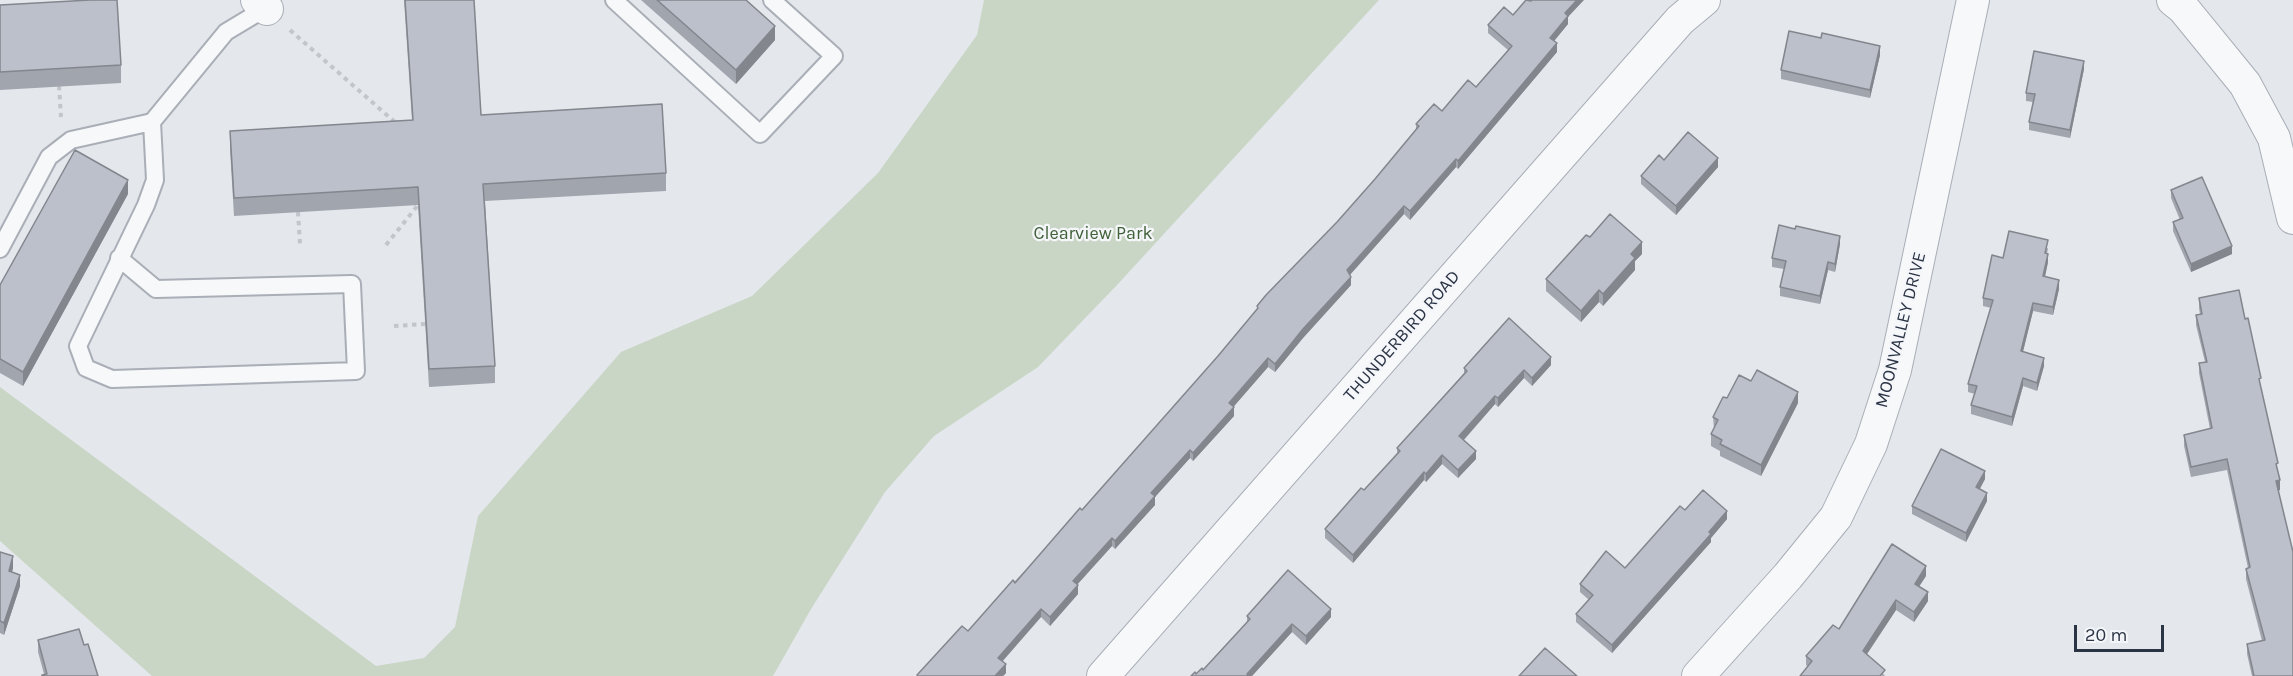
<!DOCTYPE html>
<style>
body{margin:0}
#map{position:relative;width:2293px;height:676px;overflow:hidden;background:#e4e7ec;font-family:Karla,sans-serif}
canvas{display:block}
.scale{position:absolute;left:2074px;top:625px;width:90px;height:27px;box-sizing:border-box;border:3px solid #2b3445;border-top:0;padding-left:8px;font-size:18px;line-height:21px;white-space:nowrap;color:#2b3445;-webkit-text-stroke:4px #f4f6f9;paint-order:stroke}
</style>
<div id="map">
<canvas width="2293" height="676"></canvas>
<div class="scale">20 m</div>
</div>
<script>
const ctx = document.querySelector('canvas').getContext('2d');
ctx.lineJoin = 'round';
function fillPath(path, color) { ctx.fillStyle = color; ctx.fill(path, 'evenodd'); }
function stroke(path, color, width, dash) { ctx.strokeStyle = color; ctx.lineWidth = width; ctx.lineCap = dash ? 'butt' : 'round'; ctx.setLineDash(dash || []); ctx.stroke(path); }
function write(font, color, halo, rows, align = 'center') {
  ctx.font = font + ' Karla,sans-serif'; ctx.lineWidth = 4.5; ctx.setLineDash([]); ctx.textBaseline = 'middle'; ctx.strokeStyle = halo; ctx.fillStyle = color; for (const [text, x, y, turn = 0] of rows) {
    ctx.save(); ctx.translate(x, y); ctx.rotate((+turn || 0) * Math.PI / 180); ctx.textAlign = isNaN(turn) ? turn : align; if (halo) ctx.strokeText(text, 0, 0); ctx.fillText(text, 0, 0); ctx.restore();
  }
}
fillPath(new Path2D(`
 M984 0H1379L1117 285 1038 367 934 436 885 492 811 609 773 676H152L0 541V387L376 666 424 658 455 627 478 516 621 352 752 296 878 173 977 35Z`), '#c9d6c5');
const service = new Path2D(`
 M614 0 760 134 834 56 772 0
 M0 249 49 157 71 140 152 122
 M119 258 156 289 352 284 356 371 112 379 86 368 78 346 146 205 155 180 152 122 226 32 271 5`);
const minor = new Path2D(`
 M257 0 267 9
 M2173 0 2183 8 2245 84 2274 138 2293 218
 M1103 676 1680 20 1704 0
 M1698 676 1788 576 1836 517 1871 444 1895 370 1973 0`);
stroke(service, '#a9aeb7', 20);
stroke(minor, '#a9aeb7', 34);
stroke(new Path2D(`
 M290 30 397 124
 M59 86 61 117
 M298 212 300 244
 M386 245 418 205
 M394 326 425 324`), '#c2c5cb', 4, [4.5, 4.5]);
stroke(service, '#f7f8fa', 16);
stroke(minor, '#f7f8fa', 32);
fillPath(new Path2D(`
 M404 0H474L481 115 666 173V191L485 201 495 366V383L429 387 418 205 234 216 230 149V131L412 120Z
 M641 0H746L775 40 736 84Z
 M0 5 121 65V83L0 90Z
 M1513 15 1568 17V24L1554 41 1557 52 1458 169 1456 167 1410 220 1404 214 1350 275 1351 285 1303 338 1275 372 1268 367 1233 407 1234 416 1193 461 1190 458 1155 497V505L1115 549 1112 546 1077 585 1078 594 1050 626 1041 617 1003 661 1006 673 1003 676H917V675L968 631 1082 510 1218 356 1257 310V306L1337 222 1375 179 1416 130V124L1442 111 1476 87 1508 50 1488 33V25Z
 M1821 38 1880 55 1870 98 1781 79V70Z
 M2084 69 2070 138 2029 130V122L2033 102 2026 101V93Z
 M1664 160 1718 167 1676 215 1641 184V176Z
 M2171 190 2232 254 2191 272 2173 231V222L2180 220 2171 198Z
 M128 194 23 386 0 373V285Z
 M1590 237 1642 254 1635 261V270L1603 306 1599 302 1581 322 1546 291V279Z
 M1840 244 1835 272 1828 270 1820 304 1780 296V287L1784 269 1772 267V258Z
 M2048 248 2047 254 2048 262 2045 277 2059 289 2053 315 2033 311 2023 352 2044 366 2037 391 2023 386 2012 426 1971 414V405L1975 394 1968 392V384L1991 308 1983 306V298L2003 258Z
 M2199 298 2245 319 2261 388 2278 471 2280 490 2278 491 2293 676H2252L2247 654V644L2262 641 2246 579V569L2248 568 2227 470 2191 477 2184 446V435L2210 429 2199 373V363L2205 362 2196 325V315L2200 314 2199 308Z
 M1551 365 1532 386 1524 378 1498 407 1495 404 1464 440 1476 459 1458 478 1442 464 1426 482 1424 480 1353 563 1325 538V529L1364 490 1397 453V448L1464 373V368Z
 M1727 398 1798 403 1761 476 1720 456V451L1711 446V434L1714 429 1713 417Z
 M1985 479 1980 489 1987 501 1966 542 1912 514V506Z
 M1685 510 1727 519 1711 538V542L1612 653 1576 622V614L1589 600 1580 592V584L1625 568Z
 M0 552 13 568 12 572 20 586 4 635 0 633Z
 M1926 576 1919 586 1928 601 1914 622 1896 610 1867 654 1885 676 1808 667 1806 665V656L1839 629Z
 M1247 616 1331 617 1306 645 1292 632 1252 676H1191L1203 670 1247 622Z
 M38 640 84 645 98 676 44 674 38 652Z`), '#a1a5ae');
fillPath(new Path2D(`
 M1577 0H1584L1568 17V24L1550 46V38L1565 13Z
 M775 26V40L736 84V70Z
 M1557 43V52L1458 169V161Z
 M1880 46V55L1870 98V90Z
 M2084 61V69L2070 138V130Z
 M1718 158V167L1676 215V206Z
 M1456 159V167L1410 220V211Z
 M128 180V194L23 386V372Z
 M1404 206V214L1347 278V270Z
 M1840 236V244L1835 272V264Z
 M1642 242V254L1635 261V270L1603 306V294L1631 254Z
 M2232 246V254L2191 272V264Z
 M2048 254V262L2043 285V276Z
 M1828 262V270L1820 304V296Z
 M1351 277V285L1303 338 1275 372V364L1303 329Z
 M2059 280V289L2053 315V307Z
 M1599 290V302L1581 322V311Z
 M2033 303V311L2021 359V351Z
 M1551 357V365L1532 386V378Z
 M1268 358V367L1229 412V403Z
 M2044 358V366L2037 391V383Z
 M1524 370V378L1498 407V398Z
 M2023 378V386L2012 426V417Z
 M1798 392V403L1761 476V465Z
 M1495 396V404L1459 445V436Z
 M1234 407V416L1193 461V453Z
 M1190 450V458L1155 497V505L1115 549V541L1151 493Z
 M1476 451V459L1458 478V470Z
 M1442 455V464L1426 482V474Z
 M1985 471V479L1976 495V487Z
 M1424 472V480L1353 563V555Z
 M2280 480V490L2276 491V481Z
 M1987 493V501L1966 542V533Z
 M1727 511V519L1711 538V542L1612 653V645Z
 M1112 538V546L1073 589V581Z
 M13 556V568L9 582V571Z
 M1926 566V576L1915 593V584Z
 M20 575V586L4 635V623Z
 M1078 585V594L1050 626V617Z
 M1928 592V601L1914 622V612Z
 M1896 600V610L1863 660V651Z
 M1041 609V617L998 666V658Z
 M1331 609V617L1306 645V636Z
 M1292 624V632L1252 676H1247V674Z
 M1006 664V673L1003 676H995Z`), '#83868d');
const building = new Path2D(`
 M90 0H117L121 65 0 72V5Z
 M405 0H474L481 115 662 104 666 173 483 184 495 366 429 369 418 187 234 198 230 131 413 120Z
 M657 0H746L775 26 736 70Z
 M1526 0 1531 1V0H1577L1565 13 1568 16 1550 38 1557 43 1458 161 1456 159 1410 211 1404 206 1347 270 1351 277 1303 329 1275 364 1268 358 1229 403 1234 407 1193 453 1190 450 1151 493 1155 496 1115 541 1112 538 1073 581 1078 585 1050 617 1041 609 998 658 1006 664 995 676H918L917 675 962 626 968 631 1013 580 1015 583 1080 508 1082 510 1218 356 1258 308 1257 306 1266 295 1337 222 1375 179 1419 126 1416 124 1434 104 1442 111 1468 80 1476 87 1512 46 1488 25 1504 7 1513 15Z
 M1789 31 1821 38 1822 33 1880 46 1870 90 1781 70Z
 M2034 51 2084 61 2070 130 2029 122 2035 94 2026 93Z
 M1688 132 1718 158 1676 206 1641 176 1659 155 1664 160Z
 M75 150 128 180 23 372 0 359V285Z
 M2202 177 2232 246 2191 264 2173 222 2183 218 2171 190Z
 M1610 214 1642 242 1631 254 1635 258 1603 294 1599 290 1581 311 1546 279 1586 235 1590 237Z
 M1779 225 1795 229 1796 226 1840 236 1835 264 1828 262 1820 296 1780 287 1786 261 1772 258Z
 M2009 231 2048 240 2045 253 2048 254 2043 276 2059 280 2053 307 2033 303 2021 351 2044 358 2037 383 2023 378 2012 417 1971 405 1977 386 1968 384 1993 300 1983 298 1992 255 2003 258Z
 M2239 290 2245 319 2248 318 2261 378 2259 379 2278 463 2276 464 2280 480 2276 481 2293 552V676H2254L2247 644 2265 640 2246 569 2250 567 2227 459 2191 467 2184 435 2212 428 2199 363 2207 362 2196 315 2202 314 2199 298Z
 M1509 318 1551 357 1532 378 1524 370 1498 398 1495 396 1459 436 1476 451 1458 470 1442 455 1426 474 1424 472 1353 555 1325 529 1361 488 1364 490 1400 451 1397 448 1467 371 1464 368Z
 M1757 370 1798 392 1761 465 1720 444 1722 440 1711 434 1718 420 1713 417 1723 397 1727 398 1739 375 1751 381Z
 M1941 449 1985 471 1976 487 1987 493 1966 533 1912 506Z
 M1703 490 1727 511 1709 532 1711 534 1612 645 1576 614 1593 595 1580 584 1606 551 1625 568 1680 506 1685 510Z
 M1892 544 1926 566 1915 584 1928 592 1914 612 1896 600 1863 651 1885 670 1880 676H1800L1812 661 1806 656 1833 625 1839 629Z
 M0 552 13 556 9 571 20 575 4 623 0 621Z
 M1288 570 1331 609 1306 636 1292 624 1247 674 1249 676H1191L1195 672 1196 674 1202 668 1203 670 1250 619 1247 616Z
 M79 629 84 645 88 644 98 676H42V675L47 674 38 640Z
 M1545 648 1577 676H1519Z`);
fillPath(building, '#bbc0ca');
stroke(building, '#83868d', 1.5);
write('18px', '#3f6138', '#f4f6f9', [
 ["Clearview Park",1093,234]
]);
write('18px', '#2b3445', '#f4f6f9', [
 ["MOONVALLEY DRIVE",1901,330,-76],
 ["THUNDERBIRD ROAD",1402,336,-49]
]);
</script>
